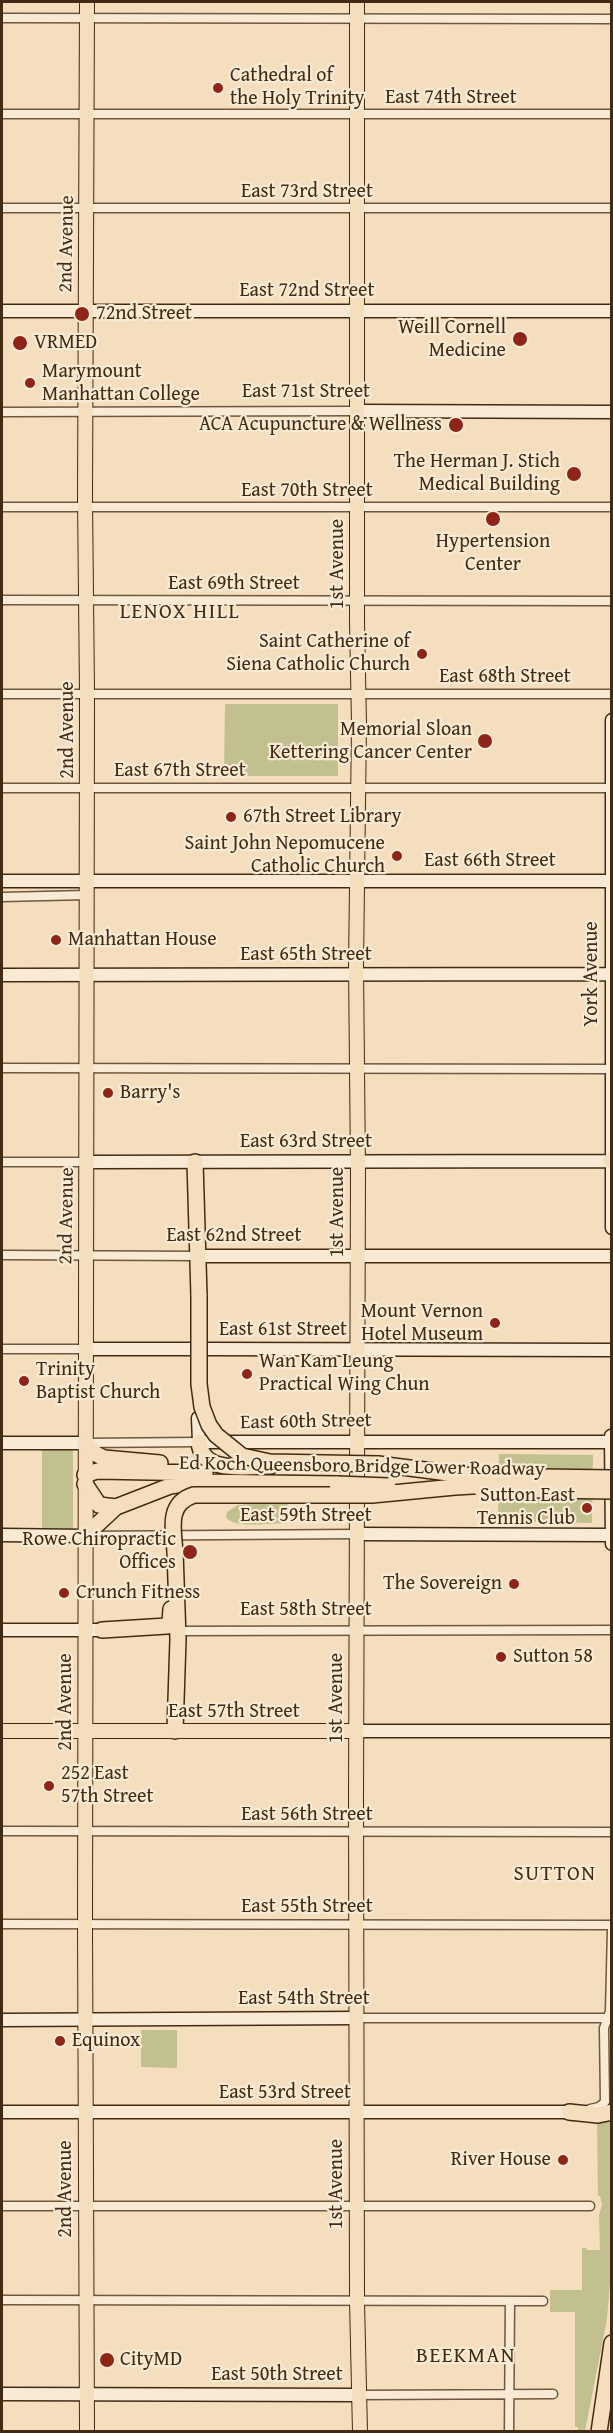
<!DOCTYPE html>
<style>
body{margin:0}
#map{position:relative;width:613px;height:2433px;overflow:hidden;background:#f4debe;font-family:"Gentium Book Plus",serif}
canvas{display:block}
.frame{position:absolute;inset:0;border:3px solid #432b13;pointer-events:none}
</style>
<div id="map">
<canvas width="613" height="2433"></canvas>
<div class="frame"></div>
</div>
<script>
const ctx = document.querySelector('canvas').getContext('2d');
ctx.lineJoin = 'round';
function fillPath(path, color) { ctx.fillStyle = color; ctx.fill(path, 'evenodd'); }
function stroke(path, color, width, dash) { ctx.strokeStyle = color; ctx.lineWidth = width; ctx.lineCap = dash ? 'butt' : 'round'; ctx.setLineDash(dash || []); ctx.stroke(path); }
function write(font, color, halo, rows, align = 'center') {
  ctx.font = font + ' "Gentium Book Plus",serif'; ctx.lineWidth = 4.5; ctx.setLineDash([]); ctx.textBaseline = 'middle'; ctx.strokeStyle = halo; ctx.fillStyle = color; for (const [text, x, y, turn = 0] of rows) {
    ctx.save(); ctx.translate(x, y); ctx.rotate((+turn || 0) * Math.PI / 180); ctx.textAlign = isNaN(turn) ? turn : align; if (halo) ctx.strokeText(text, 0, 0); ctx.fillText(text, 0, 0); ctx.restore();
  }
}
fillPath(new Path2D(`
 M225 704H338V776H224Z
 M42 1448 73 1450V1528L71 1530H42Z
 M499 1454 593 1455 592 1523 498 1521Z
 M250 1499 288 1501V1520L286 1523C272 1523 233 1529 226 1517L227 1512 238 1505 250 1504Z
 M141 2030H177V2068L141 2067Z
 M611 2116V2270L607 2319 585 2431H578V2427H575V2312H550V2290H582V2248H586L587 2250H600L599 2215 602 2205 600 2196H598L597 2119Z`), '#c1c08e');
const street = new Path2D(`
 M2 18 612 19
 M2 114H612
 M2 208H612
 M2 412 357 411
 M2 507H612
 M2 600 612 601
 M2 694H612
 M2 788H611
 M2 897 87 895
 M2 1068 611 1069
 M2 1162H87
 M2 1255 199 1256
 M2 1349H86
 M85 1443 199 1442
 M85 1536 357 1534
 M174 1631 612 1630
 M2 1831 612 1832
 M2 1924 612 1925
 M357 2018H607
 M590 2109 599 2107 605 2102 604 2028 610 2011 612 1930
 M2 2206H590
 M2 2300 543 2301
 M358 2395 553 2394
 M509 2432 510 2301`);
const secondary = new Path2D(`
 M2 311H612
 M357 411 612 412
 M612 720V1228
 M2 881H611
 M2 975 611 974
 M87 1162 612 1161
 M199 1256H612
 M86 1349H192
 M206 1349 612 1350
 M198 1418 199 1442H612
 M611 1436 612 1544
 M2 1443H85
 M357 1534 611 1535
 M2 1535 85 1536
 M2 1630H102
 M356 1731H612
 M2 2020 357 2018
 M2 2112H569
 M2 2394 358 2395`);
const primary = new Path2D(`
 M357 2V622L359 724 356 966 358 1170 356 1798 357 2301 360 2432
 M2 1731H356
 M87 2432 85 1924 87 694 85 498 87 2`);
const highway = new Path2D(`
 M611 1161 612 1160
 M195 1162 199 1296
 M199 1442C202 1475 247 1466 271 1466
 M85 1443 96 1454 104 1458 160 1463
 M85 1475 97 1471 205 1473
 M85 1484 99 1505 116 1507
 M85 1536 116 1507 170 1486 196 1482 337 1484
 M175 1551 178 1639 175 1731
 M102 1630 167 1626 170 1622 171 1609
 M569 2112 598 2115 612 2112
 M599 2432 612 2343`);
stroke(street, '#6f583e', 11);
stroke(secondary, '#432b13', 15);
stroke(primary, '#432b13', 16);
stroke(highway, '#432b13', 18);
stroke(street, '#f8ead5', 8);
stroke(secondary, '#f8ead5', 12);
stroke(primary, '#f4debe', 14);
stroke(highway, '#f4debe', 15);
const highwayBridge = new Path2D(`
 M199 1296V1384L202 1407 209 1425 216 1435 242 1456 270 1462 378 1464 472 1476 612 1478
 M337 1484 388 1486
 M481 1489 612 1491
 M175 1551C173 1529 167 1503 194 1495H372L455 1487 490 1485`);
stroke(highwayBridge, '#432b13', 18, []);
stroke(highwayBridge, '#f4debe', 15);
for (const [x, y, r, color] of [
 [218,88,6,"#8f2418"],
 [82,314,8,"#8f2418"],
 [520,339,8,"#8f2418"],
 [20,343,8,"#8f2418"],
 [30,383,6,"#8f2418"],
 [456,425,8,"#8f2418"],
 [574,474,8,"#8f2418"],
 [493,519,8,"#8f2418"],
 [422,654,6,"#8f2418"],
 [485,741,8,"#8f2418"],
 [231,817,6,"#8f2418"],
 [397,856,6,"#8f2418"],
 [56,940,6,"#8f2418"],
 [108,1093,6,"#8f2418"],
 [495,1323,6,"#8f2418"],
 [247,1374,6,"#8f2418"],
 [24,1381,6,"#8f2418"],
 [587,1508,6,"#8f2418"],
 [190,1552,8,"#8f2418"],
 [514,1584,6,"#8f2418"],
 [64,1593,6,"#8f2418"],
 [501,1657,6,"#8f2418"],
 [49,1786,6,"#8f2418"],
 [60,2041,6,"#8f2418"],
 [563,2160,6,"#8f2418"],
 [107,2360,8,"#8f2418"]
]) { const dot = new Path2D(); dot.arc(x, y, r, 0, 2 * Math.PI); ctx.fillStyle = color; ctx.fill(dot); stroke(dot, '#f8ead5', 2); }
write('20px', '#432b13', '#f8ead5', [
 ["Cathedral of",230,76],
 ["the Holy Trinity",230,99],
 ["72nd Street",96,314],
 ["Weill Cornell",506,328,"right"],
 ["Medicine",506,351,"right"],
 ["VRMED",34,343],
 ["Marymount",42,372],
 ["Manhattan College",42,395],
 ["ACA Acupuncture & Wellness",442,425,"right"],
 ["The Herman J. Stich",560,462,"right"],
 ["Medical Building",560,485,"right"],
 ["Hypertension",493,542,"center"],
 ["Center",493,565,"center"],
 ["Saint Catherine of",410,642,"right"],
 ["Siena Catholic Church",410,665,"right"],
 ["Memorial Sloan",472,730,"right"],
 ["Kettering Cancer Center",472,753,"right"],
 ["67th Street Library",243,817],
 ["Saint John Nepomucene",385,844,"right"],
 ["Catholic Church",385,867,"right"],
 ["Manhattan House",68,940],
 ["Barry's",120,1093],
 ["Mount Vernon",483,1312,"right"],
 ["Hotel Museum",483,1335,"right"],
 ["Wan Kam Leung",259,1362],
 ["Practical Wing Chun",259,1385],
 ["Trinity",36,1370],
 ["Baptist Church",36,1393],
 ["Sutton East",575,1496,"right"],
 ["Tennis Club",575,1519,"right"],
 ["Rowe Chiropractic",176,1540,"right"],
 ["Offices",176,1563,"right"],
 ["The Sovereign",502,1584,"right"],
 ["Crunch Fitness",76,1593],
 ["Sutton 58",513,1657],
 ["252 East",61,1774],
 ["57th Street",61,1797],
 ["Equinox",72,2041],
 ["River House",551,2160,"right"],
 ["CityMD",120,2360]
], 'left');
write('20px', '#432b13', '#f8ead5', [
 ["East 74th Street",451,98],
 ["East 73rd Street",307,192],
 ["2nd Avenue",67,244,-89],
 ["East 72nd Street",307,291],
 ["East 71st Street",306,392],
 ["East 70th Street",307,491],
 ["1st Avenue",338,564,-90],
 ["East 69th Street",234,584],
 ["East 68th Street",505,677],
 ["2nd Avenue",68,730,-90],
 ["East 67th Street",180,771],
 ["East 66th Street",490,861],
 ["East 65th Street",306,955],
 ["York Avenue",592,974,-90],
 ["East 63rd Street",306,1142],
 ["1st Avenue",338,1212,-90],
 ["2nd Avenue",67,1216,-89],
 ["East 62nd Street",234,1236],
 ["East 61st Street",283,1330],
 ["East 60th Street",306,1422,-1],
 ["Ed Koch Queensboro Bridge Lower Roadway",362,1467,1],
 ["East 59th Street",306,1516],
 ["East 58th Street",306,1610],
 ["1st Avenue",337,1698,-90],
 ["2nd Avenue",66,1702,-90],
 ["East 57th Street",234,1712],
 ["East 56th Street",307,1815],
 ["East 55th Street",307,1907],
 ["East 54th Street",304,1999],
 ["East 53rd Street",285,2093],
 ["1st Avenue",337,2184,-90],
 ["2nd Avenue",66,2189,-90],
 ["East 50th Street",277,2375]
]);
ctx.letterSpacing = '1.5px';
write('21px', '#432b13', '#f8ead5', [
 ["LENOX HILL",180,613],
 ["SUTTON",555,1875],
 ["BEEKMAN",466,2357]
]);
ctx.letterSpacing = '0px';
</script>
